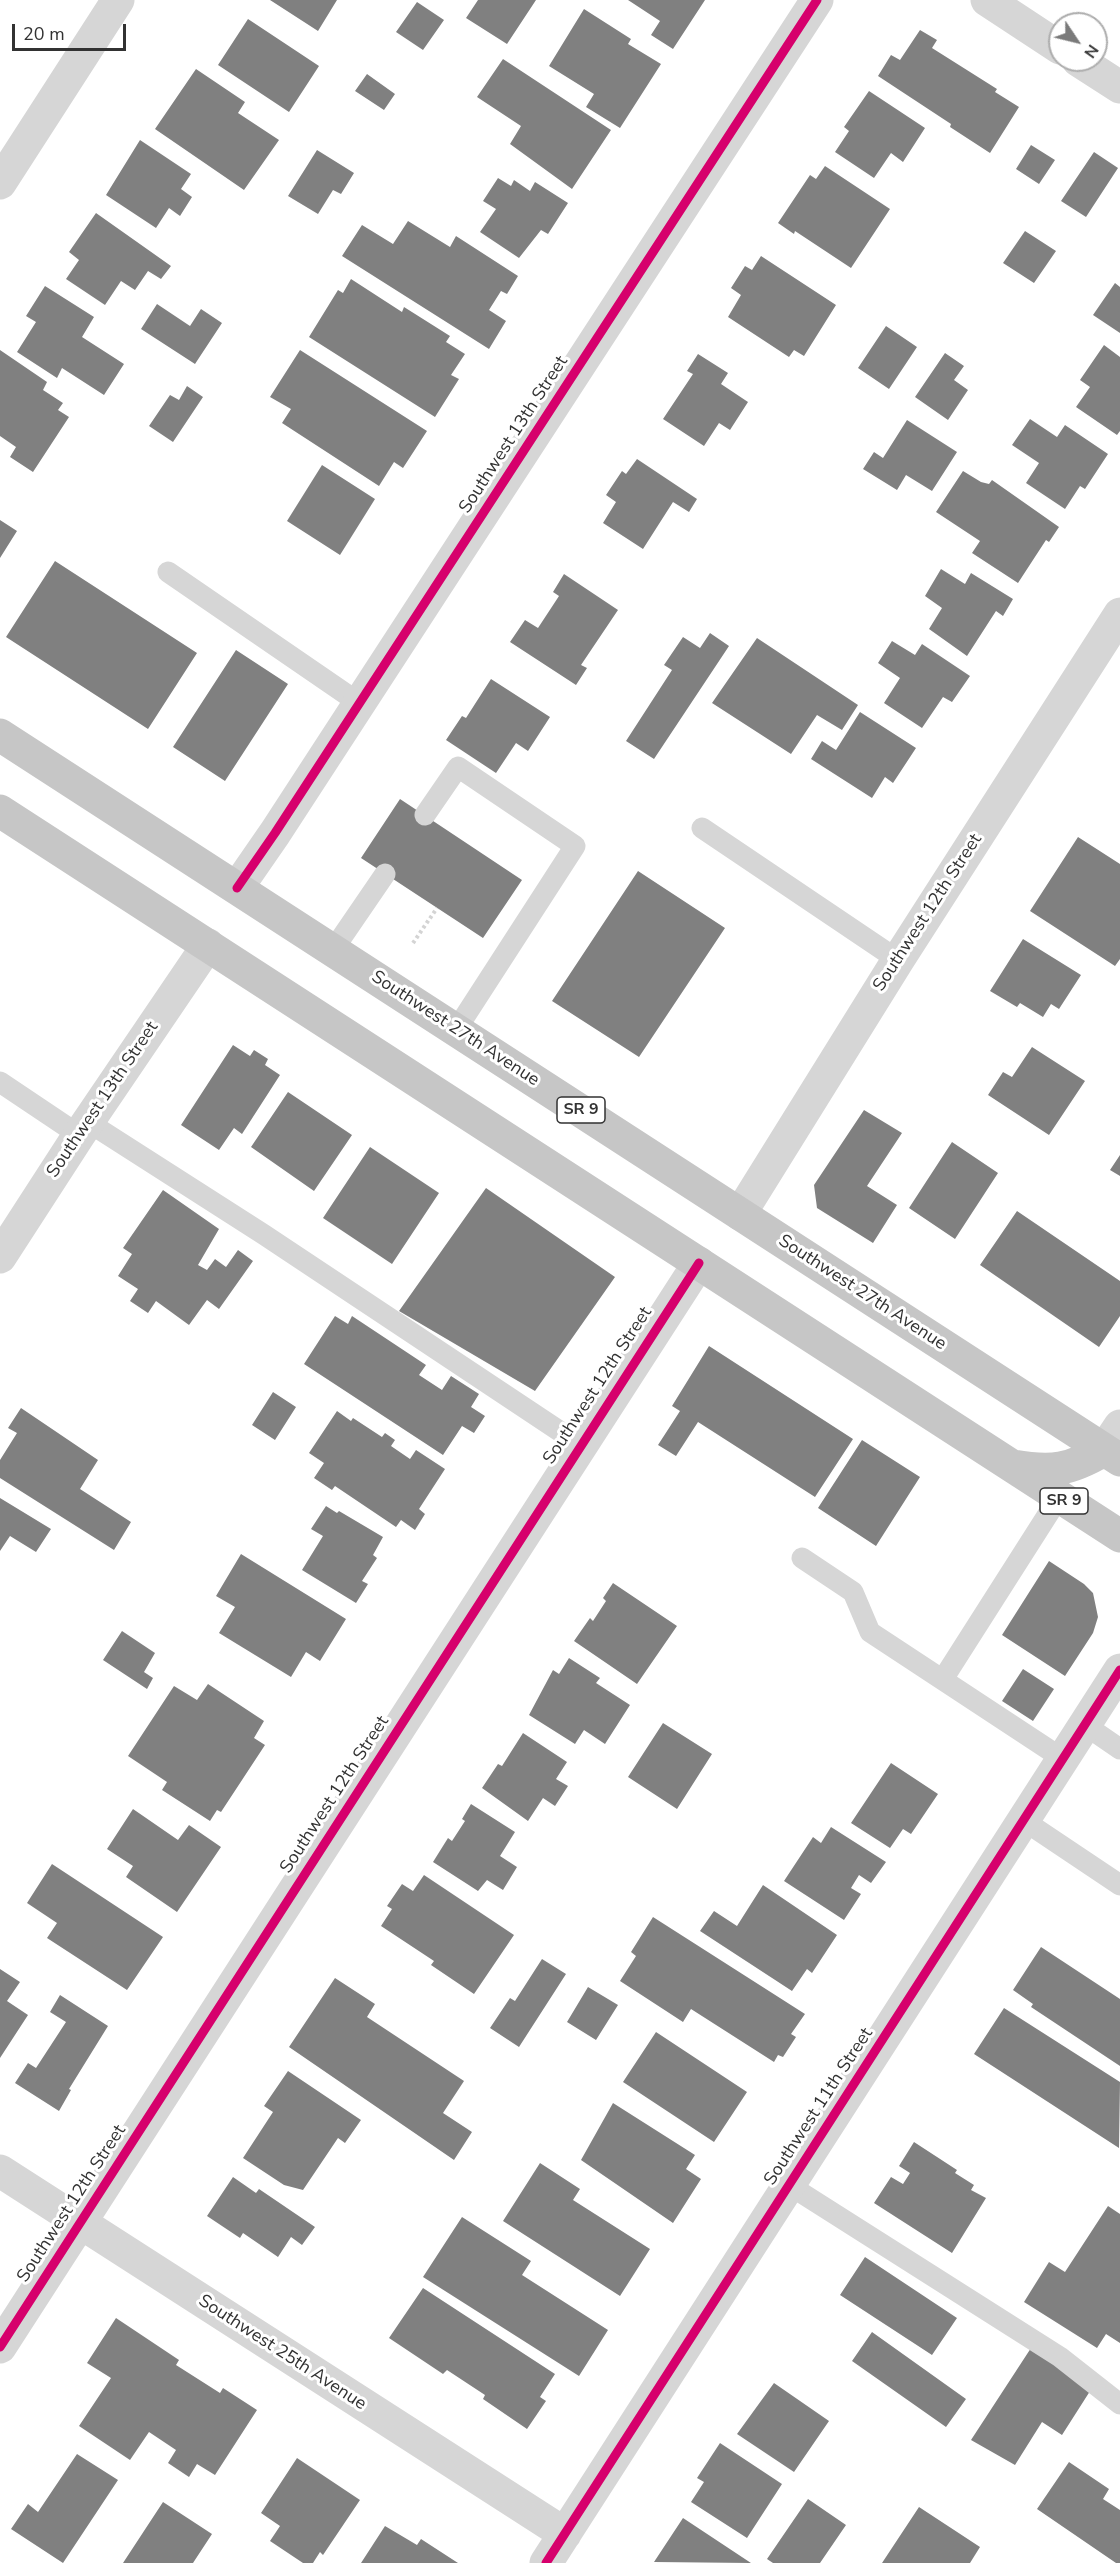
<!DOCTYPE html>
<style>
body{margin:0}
#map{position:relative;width:1120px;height:2563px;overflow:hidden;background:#fff;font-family:"Nunito Sans",sans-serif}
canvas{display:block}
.north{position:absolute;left:1048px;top:12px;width:60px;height:60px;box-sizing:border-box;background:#fff;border:2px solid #adadad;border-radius:50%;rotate:125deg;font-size:16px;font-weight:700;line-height:24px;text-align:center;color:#323232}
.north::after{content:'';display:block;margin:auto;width:21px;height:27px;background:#7a7a7a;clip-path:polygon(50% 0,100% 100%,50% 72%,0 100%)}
.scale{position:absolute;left:12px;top:24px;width:114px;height:27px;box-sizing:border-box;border:3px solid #323232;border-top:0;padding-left:8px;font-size:18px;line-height:21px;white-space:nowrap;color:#323232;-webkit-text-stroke:4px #fff;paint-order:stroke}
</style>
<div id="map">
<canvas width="1120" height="2563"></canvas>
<div class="north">N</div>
<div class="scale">20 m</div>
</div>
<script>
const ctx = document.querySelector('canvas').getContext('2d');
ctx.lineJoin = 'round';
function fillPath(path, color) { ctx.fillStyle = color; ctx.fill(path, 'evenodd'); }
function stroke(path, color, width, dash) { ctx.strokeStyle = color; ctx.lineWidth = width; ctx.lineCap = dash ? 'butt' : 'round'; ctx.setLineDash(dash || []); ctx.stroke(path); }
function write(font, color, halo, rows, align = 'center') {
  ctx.font = font + ' "Nunito Sans",sans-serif'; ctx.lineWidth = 6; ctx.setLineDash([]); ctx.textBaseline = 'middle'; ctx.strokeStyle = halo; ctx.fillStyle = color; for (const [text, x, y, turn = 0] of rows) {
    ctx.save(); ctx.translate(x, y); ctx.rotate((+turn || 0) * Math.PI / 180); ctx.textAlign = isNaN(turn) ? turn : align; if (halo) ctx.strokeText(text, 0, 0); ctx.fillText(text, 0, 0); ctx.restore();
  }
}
fillPath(new Path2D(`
 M270 0H337L318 31Z
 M478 0H536L507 44 466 18Z
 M628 0H705L673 49 651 35 660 21Z
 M417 2 444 20 423 50 396 32Z
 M584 9 631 39 628 44 661 64 620 128 586 107 594 94 549 66Z
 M248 19 319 66 289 112 218 65Z
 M920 30 937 40 932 48 997 89 995 92 1019 107 990 153 950 127 951 124 878 76 891 55 900 60Z
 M503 59 611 130 572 189 510 144 521 126 477 97Z
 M196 69 245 102 238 113 279 140 244 190 155 129Z
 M367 74 395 94 384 110 355 91Z
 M869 91 925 128 903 162 891 153 874 178 835 152 849 131 844 127Z
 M140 140 191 174 181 189 192 197 180 216 169 208 156 228 106 195Z
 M1031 145 1055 160 1039 184 1016 169Z
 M317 150 354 173 341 194 333 190 318 214 288 196Z
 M1094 152 1118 168 1086 217 1061 201Z
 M825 166 890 209 851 268 795 231 794 234 778 223 810 175 816 179Z
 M498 178 511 186 514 180 530 191 535 182 568 203 548 234 541 230 519 258 480 232 496 209 483 201Z
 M96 213 171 266 161 279 148 271 135 290 121 281 105 305 66 279 79 260 69 252Z
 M408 221 450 247 456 236 518 276 507 294 501 291 489 310 506 321 489 349 342 256 362 225 393 244Z
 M1025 231 1056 251 1034 283 1003 263Z
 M761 256 836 305 804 356 794 350 789 357 728 317 741 295 731 288 745 266 752 270Z
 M351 279 402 312 404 307 450 336 446 342 465 354 451 375 459 379 435 417 309 337 338 290 343 293Z
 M1115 283 1120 287V333L1093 315Z
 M45 286 94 317 82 337 124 364 104 395 62 368 57 378 17 352 36 322 26 316Z
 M157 304 190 326 201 309 222 323 195 364 141 329Z
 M886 326 917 347 889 389 858 368Z
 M1104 345 1120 357V431L1117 435 1076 407 1090 387 1080 380Z
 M0 350 47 382 43 390 63 403 58 410 69 417 33 472 10 457 16 447 0 436Z
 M300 350 427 431 403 468 394 462 379 486 282 423 291 409 270 397Z
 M945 353 964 366 954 380 968 390 948 420 915 397Z
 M698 354 728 373 721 384 748 402 730 430 719 423 704 446 663 419 693 374 687 371Z
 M187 386 203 397 173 442 149 426 170 395 179 400Z
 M1030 419 1057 437 1065 425 1108 454 1085 489 1080 486 1065 509 1026 483 1039 463 1012 445Z
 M907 420 957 452 932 491 906 475 897 490 863 469 874 452 883 458Z
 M637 459 697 499 689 512 673 502 643 549 603 523 616 502 606 495 622 471 626 474Z
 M322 465 375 499 340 555 287 521Z
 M963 471 981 482 989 484 992 480 1059 527 1049 542 1046 540 1018 583 972 553 980 541 936 512Z
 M0 520 17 531 0 558Z
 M55 561 197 653 148 729 6 637Z
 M941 569 965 584 971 573 1013 599 1003 616 996 611 967 656 929 629 942 608 925 596Z
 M564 574 618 610 581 665 587 668 576 685 510 642 525 620 538 628 559 596 553 592Z
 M710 633 729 646 654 759 626 741 672 670 664 665 683 637 700 648Z
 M757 638 858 705 842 730 817 715 791 754 712 703Z
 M892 641 915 655 922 644 970 676 952 702 943 697 922 728 884 703 900 678 878 663Z
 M236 650 288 684 225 781 173 747Z
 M491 679 550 717 528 751 516 743 496 773 446 740 462 716 466 718Z
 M860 712 916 748 893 783 885 777 872 798 811 759 822 741 836 750Z
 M400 799 522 880 483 938 361 858Z
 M1078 837 1120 864V959L1115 966 1030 911Z
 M638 871 725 928 639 1057 552 1001Z
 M1023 939 1081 975 1059 1009 1051 1004 1043 1017 1020 1003 1017 1007 990 991Z
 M233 1045 250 1056 254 1050 268 1059 265 1065 280 1075 242 1134 234 1128 219 1150 181 1125Z
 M1032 1047 1085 1081 1049 1135 988 1095 1003 1072 1012 1077Z
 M288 1092 352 1135 314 1191 251 1147Z
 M864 1110 902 1133 867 1186 897 1205 873 1243 817 1208 814 1185Z
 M952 1142 998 1173 955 1239 909 1208Z
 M370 1147 439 1193 392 1264 323 1218Z
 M1120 1155V1176L1110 1170Z
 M486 1188 615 1277 535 1391 399 1311Z
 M163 1190 219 1229 198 1265 207 1270 215 1259 226 1267 238 1250 253 1261 219 1309 207 1300 189 1325 156 1301 148 1313 130 1301 138 1289 118 1276 132 1254 123 1248Z
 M1017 1211 1120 1281V1316L1099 1347 980 1265Z
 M335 1316 348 1324 352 1316 426 1365 419 1375 442 1390 451 1376 479 1394 471 1407 485 1416 474 1433 462 1426 443 1455 304 1364Z
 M709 1346 853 1439 815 1497 698 1422 676 1456 658 1445 680 1411 672 1406Z
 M273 1392 296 1407 275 1440 252 1425Z
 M21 1408 98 1460 80 1489 131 1522 114 1550 0 1478V1460L17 1433 8 1428Z
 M337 1411 351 1421 353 1418 382 1437 385 1433 395 1440 391 1446 410 1459 416 1450 445 1469 419 1509 425 1514 415 1530 401 1520 396 1527 335 1486 332 1490 314 1478 324 1463 309 1453Z
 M862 1440 920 1477 876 1546 818 1508Z
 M0 1498 51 1529 36 1552 10 1536 0 1551Z
 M326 1506 337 1513 339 1511 383 1537 373 1555 377 1558 362 1581 368 1584 356 1603 302 1570 323 1536 311 1529Z
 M241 1554 346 1619 320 1661 306 1652 291 1677 219 1633 235 1607 216 1596Z
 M1049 1561 1084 1584 1093 1593 1098 1617 1093 1633 1065 1676 1002 1635Z
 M613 1583 677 1626 637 1684 574 1641 590 1618 593 1621 606 1601 603 1598Z
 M122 1631 155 1653 144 1672 153 1678 147 1689 103 1660Z
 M569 1658 600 1678 596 1683 630 1705 605 1744 584 1730 575 1744 529 1715 553 1670 559 1674Z
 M1023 1669 1054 1689 1033 1721 1002 1701Z
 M208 1684 264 1721 254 1738 265 1745 221 1812 217 1810 210 1821 162 1790 167 1782 128 1756 174 1686 197 1700Z
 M663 1723 712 1754 677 1809 628 1777Z
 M523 1733 567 1762 556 1779 568 1786 555 1806 543 1798 528 1821 482 1788 498 1764 502 1766Z
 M891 1763 938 1794 911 1834 903 1829 890 1848 851 1823Z
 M471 1804 515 1832 500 1856 517 1867 503 1890 487 1880 478 1891 433 1862 448 1838 452 1841 465 1821 462 1819Z
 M133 1809 178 1840 189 1825 221 1847 177 1912 126 1877 133 1866 107 1849Z
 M831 1827 886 1862 871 1883 859 1875 851 1888 861 1894 844 1920 784 1881 813 1837 821 1843Z
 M52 1864 163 1937 127 1990 47 1938 57 1923 27 1903Z
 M424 1875 514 1935 474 1994 431 1965 434 1961 381 1926 392 1909 387 1906 402 1884 413 1891Z
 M763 1885 837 1935 812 1973 807 1969 792 1991 700 1931 714 1911 737 1926Z
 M653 1917 805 2014 791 2034 796 2037 783 2057 778 2055 774 2062 691 2009 683 2022 620 1981 636 1956 631 1952Z
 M1041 1947 1120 1999V2066L1031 2007 1033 2004 1013 1990Z
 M542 1959 566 1974 519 2047 490 2028 510 1998 515 2001Z
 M0 1969 20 1982 7 2001 28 2015 0 2058Z
 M335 1978 375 2004 367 2017 464 2081 443 2113 472 2132 454 2160 289 2047Z
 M588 1987 618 2005 596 2040 567 2022Z
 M60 1995 108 2026 69 2089 71 2090 59 2111 15 2083 28 2063 36 2068 66 2022 50 2012Z
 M1004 2008 1120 2082 1119 2148 974 2054Z
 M656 2032 747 2092 714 2142 623 2082Z
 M288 2071 361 2120 345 2143 338 2138 303 2190 284 2185 243 2158 273 2112 264 2106Z
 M613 2103 695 2155 686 2169 701 2179 673 2223 581 2160Z
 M914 2142 957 2170 955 2173 974 2185 971 2190 986 2198 952 2253 874 2203 891 2177 903 2184 910 2173 899 2166Z
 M540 2163 580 2189 573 2200 650 2249 620 2296 503 2221Z
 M233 2177 256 2193 259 2189 315 2227 302 2245 291 2237 278 2257 243 2233 240 2238 207 2216Z
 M1108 2206 1120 2214V2343L1106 2334 1097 2348 1024 2302 1049 2262 1065 2272Z
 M462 2217 531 2261 522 2275 608 2330 579 2376 423 2277Z
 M865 2257 957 2318 932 2355 840 2295Z
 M423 2288 555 2374 540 2397 546 2401 527 2429 483 2399 485 2395 447 2370 443 2374 389 2338Z
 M116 2318 179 2360 176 2365 220 2393 223 2388 257 2410 215 2475 197 2464 189 2477 168 2463 176 2450 149 2432 130 2460 79 2426 111 2378 87 2363Z
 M872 2332 966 2399 946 2427 852 2361Z
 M1031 2348 1092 2388 1062 2435 1042 2422 1015 2465 971 2440Z
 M774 2383 829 2421 794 2472 737 2434Z
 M720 2443 782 2484 747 2538 691 2502 704 2482 697 2478Z
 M77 2454 118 2480 63 2563 11 2529 28 2504 38 2512Z
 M297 2458 360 2500 323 2555 320 2552 313 2563H303L270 2541 280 2526 261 2513Z
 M1069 2462 1109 2489 1103 2499 1120 2510V2563H1116L1037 2509Z
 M808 2499 846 2525 820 2563H773L767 2559Z
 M163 2502 212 2534 193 2563H123Z
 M919 2507 980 2547 970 2563H882Z
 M683 2518 751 2563 654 2562Z
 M385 2526 417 2545 421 2539 458 2563H361Z`), '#808080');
stroke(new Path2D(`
 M413 943 437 908`), '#d4d4d4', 4, [3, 3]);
stroke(new Path2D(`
 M168 572 359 703
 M425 815 458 767 575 846 456 1030
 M702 828 898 960
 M333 950 385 874
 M0 1082 79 1135
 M88 1122 263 1234 579 1444
 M802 1558 853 1592 870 1632 1063 1759
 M943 1679 1059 1497
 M1085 1725 1120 1749
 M1023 1820 1120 1885
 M789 2185 1060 2357 1120 2404`), '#d6d6d6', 21);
stroke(new Path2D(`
 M987 0 1060 48
 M1078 60 1120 87
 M0 183 118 0
 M237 888 275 833 817 0
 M740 1214 898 960 1120 614
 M0 1257 79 1135 208 945
 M1104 1450 1120 1426
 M0 2171 565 2534
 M0 2347 699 1263
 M546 2563 1120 1670`), '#d6d6d6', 33);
stroke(new Path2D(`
 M0 735 1120 1460
 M0 811 1120 1536
 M1013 1466C1052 1473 1070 1470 1104 1450`), '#c6c6c6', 33);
stroke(new Path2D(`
 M237 888 275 833 817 0
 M0 2347 699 1263
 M546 2563 1120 1670`), '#d6006c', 9);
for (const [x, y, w] of [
 [581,1110,48],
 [1064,1501,48]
]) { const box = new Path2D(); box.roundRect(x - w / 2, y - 13, w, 26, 4.5); ctx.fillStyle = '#fff'; ctx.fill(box); stroke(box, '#323232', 1.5); }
write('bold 16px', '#323232', null, [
 ["SR 9",581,1110],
 ["SR 9",1064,1501]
]);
write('18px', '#323232', '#fff', [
 ["Southwest 13th Street",514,435,-57],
 ["Southwest 12th Street",928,913,-57],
 ["Southwest 27th Avenue",455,1029,33],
 ["Southwest 13th Street",103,1100,-56],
 ["Southwest 27th Avenue",862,1293,33],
 ["Southwest 12th Street",598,1386,-57],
 ["Southwest 12th Street",335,1795,-57],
 ["Southwest 11th Street",819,2107,-57],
 ["Southwest 12th Street",72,2204,-57],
 ["Southwest 25th Avenue",282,2353,33]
]);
</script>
